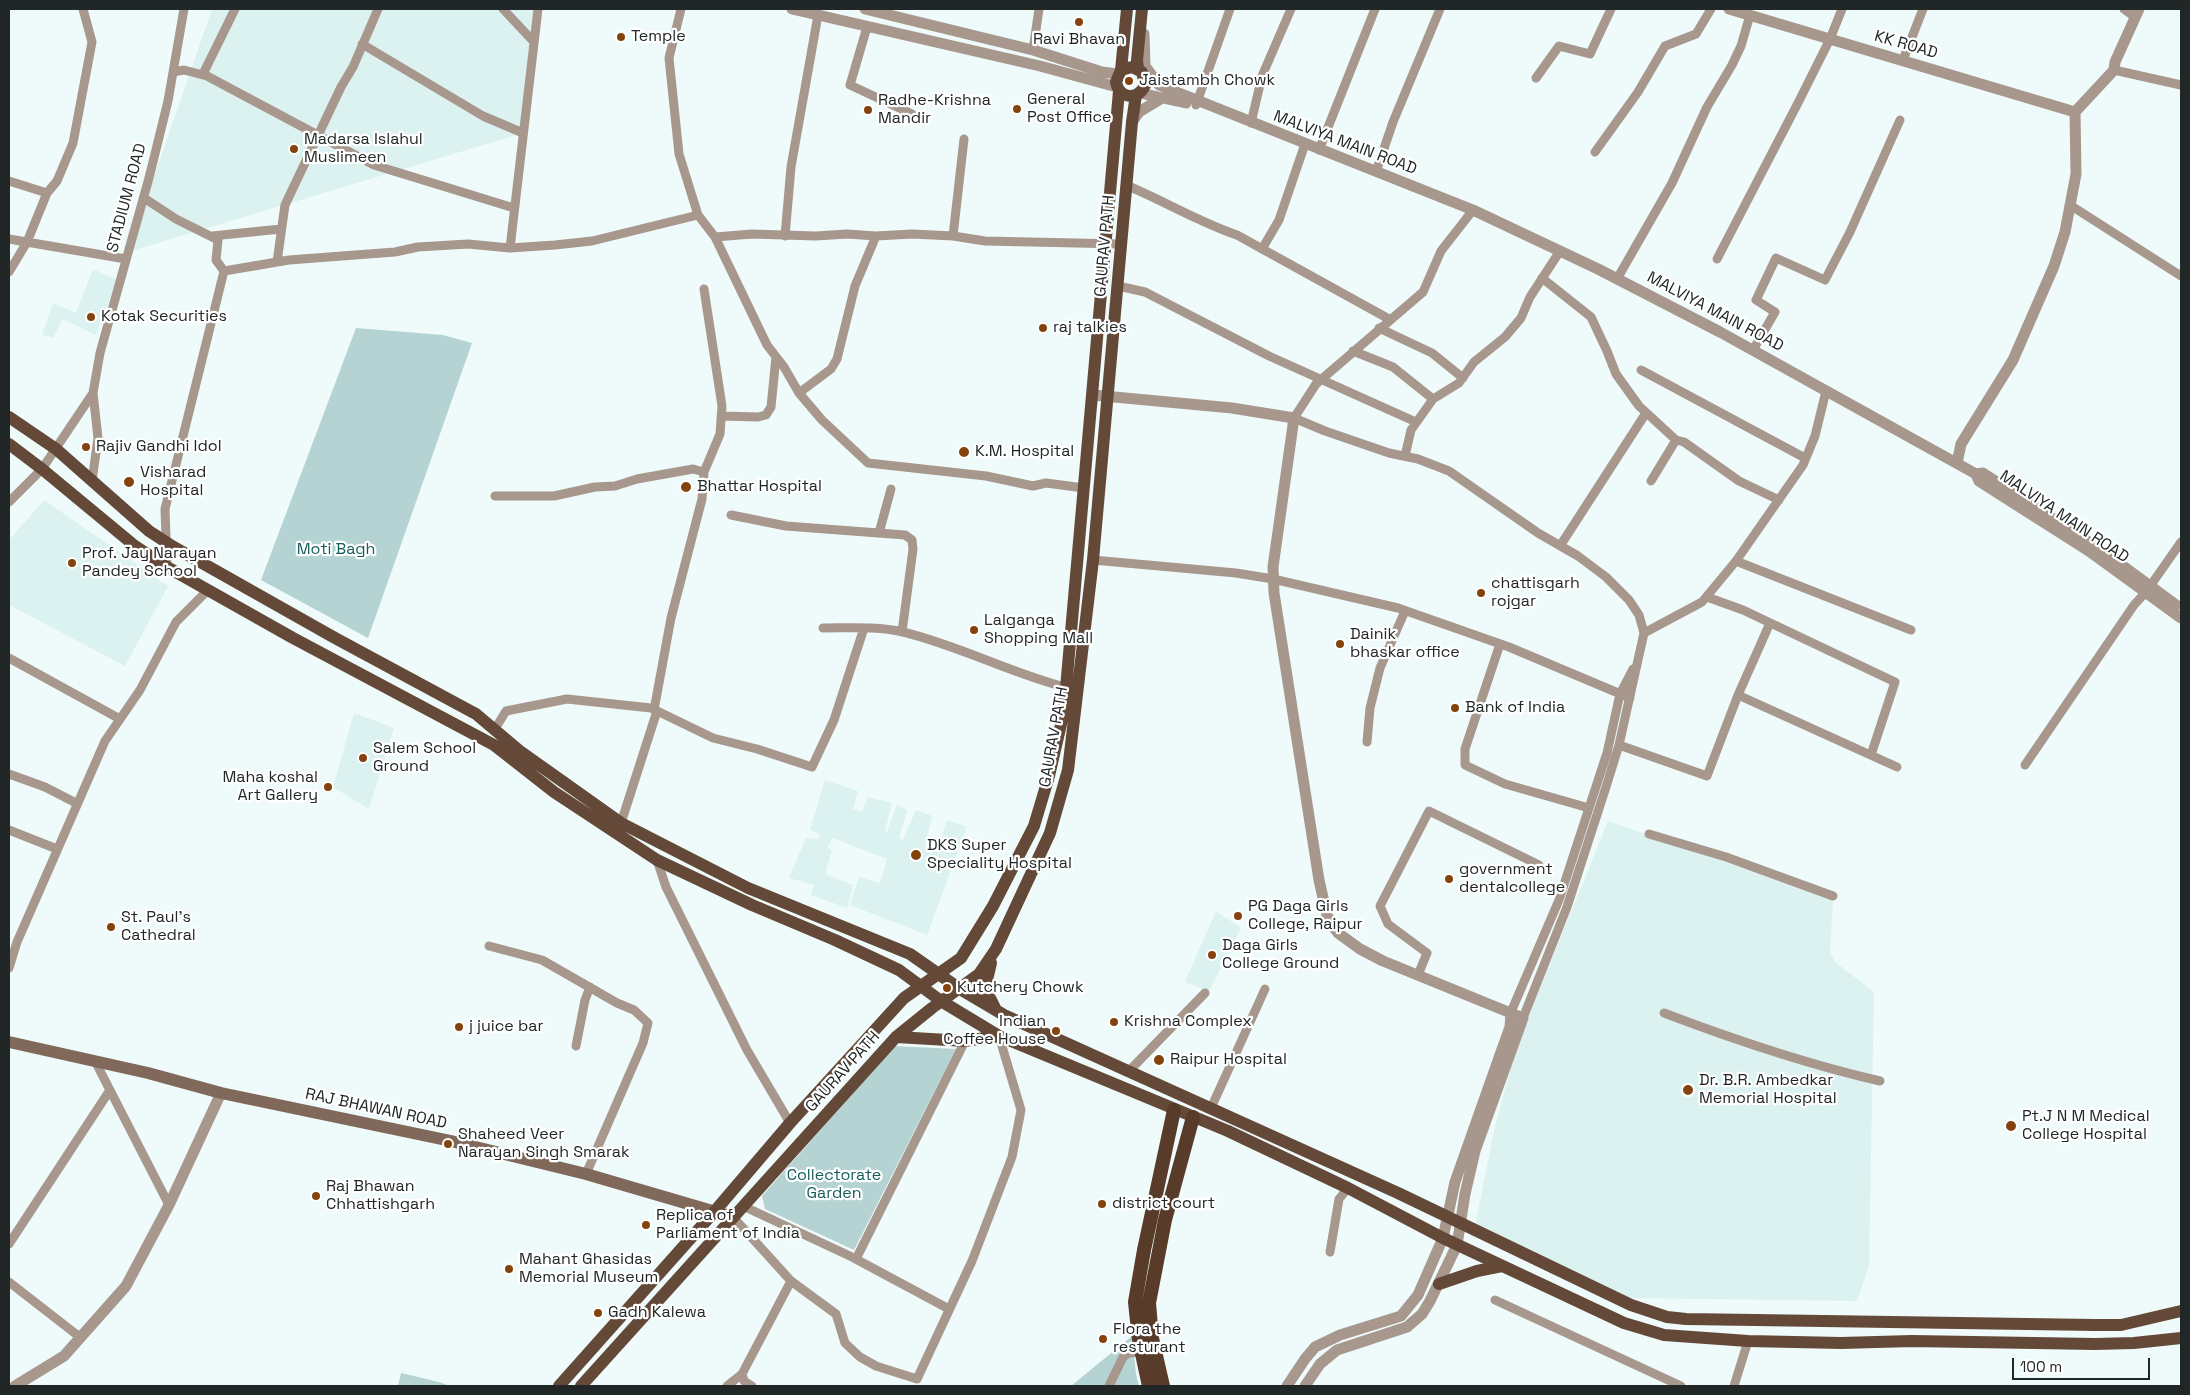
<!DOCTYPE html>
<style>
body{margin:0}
#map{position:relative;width:2190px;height:1395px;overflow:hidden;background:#eefbfa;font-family:"Space Grotesk",sans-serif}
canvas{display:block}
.frame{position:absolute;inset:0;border:10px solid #212626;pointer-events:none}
.scale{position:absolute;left:2012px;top:1358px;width:138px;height:22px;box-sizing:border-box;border:2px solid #212626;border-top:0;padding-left:6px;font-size:15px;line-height:18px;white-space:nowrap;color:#212626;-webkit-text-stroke:4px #fff;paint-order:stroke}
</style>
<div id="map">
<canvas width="2190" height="1395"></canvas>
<div class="frame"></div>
<div class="scale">100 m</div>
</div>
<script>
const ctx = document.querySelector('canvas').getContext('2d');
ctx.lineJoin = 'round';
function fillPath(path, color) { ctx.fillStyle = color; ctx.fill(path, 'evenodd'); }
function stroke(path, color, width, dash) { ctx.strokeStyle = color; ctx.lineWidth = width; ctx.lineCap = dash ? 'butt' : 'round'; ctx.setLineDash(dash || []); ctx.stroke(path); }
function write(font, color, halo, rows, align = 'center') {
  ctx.font = font + ' "Space Grotesk",sans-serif'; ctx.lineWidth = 4.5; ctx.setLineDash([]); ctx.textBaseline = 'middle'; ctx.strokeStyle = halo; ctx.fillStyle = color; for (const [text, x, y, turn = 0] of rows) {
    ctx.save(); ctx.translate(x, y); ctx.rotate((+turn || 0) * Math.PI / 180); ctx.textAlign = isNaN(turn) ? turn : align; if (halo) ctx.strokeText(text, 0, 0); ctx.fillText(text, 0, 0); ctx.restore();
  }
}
fillPath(new Path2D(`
 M212 9H541L523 133 128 252Z
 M93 269 117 280 96 335 63 319 53 338 42 335 53 303 76 313Z
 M44 500 168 586 125 666 9 605V540Z
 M354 713 394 728 369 809 333 787Z
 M825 780 858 791 853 809 862 812 868 797 892 803 885 831 887 832 897 804 907 810 899 838 903 840 916 810 932 816 925 846 938 849 947 820 967 827 927 935 850 905 859 877 880 883 887 859 833 838 827 848 832 850 825 874 853 885 847 908 811 895 814 885 789 878 806 838 818 839 820 834 810 830Z
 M1608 821 1833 900 1830 952 1835 962 1874 992 1869 1266 1857 1301 1630 1298 1475 1226 1494 1131 1516 1048Z
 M1216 911 1241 928 1209 991 1185 982Z`), '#dbf2f1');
fillPath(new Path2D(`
 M356 328 443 335 472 343 368 638 261 580Z
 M895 1046 956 1049 854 1250 765 1209 762 1196Z
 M1132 1336 1136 1374 1139 1386H1071Z
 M401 1373 439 1382 450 1386H398Z`), '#b4d3d2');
stroke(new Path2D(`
 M503 9 534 42
 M681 9 669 58 679 154 698 215 715 237 767 345 784 367 799 393 822 420 868 463 986 476 1033 486 1046 483 1084 488
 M2124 9 2135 17
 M867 27 850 85 912 114
 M362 44 483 116 523 133
 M1033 50 1039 9
 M1903 60 1923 9
 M2114 70 2181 85
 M173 72 184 70 207 76 374 165 514 208
 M203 74 235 9
 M1536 78 1559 46 1590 54 1611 9
 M1196 105 1230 9
 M1251 123 1262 76 1291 9
 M1319 150 1375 9
 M1595 152 1638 92 1665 46 1696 34 1711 9
 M1376 172 1393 122 1440 9
 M9 181 47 193
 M1126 185C1164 201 1199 222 1237 235L1389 319
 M144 198 176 219 218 240 216 260 224 271 165 509 167 567
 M2070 205 2181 276
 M1473 210 1441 251 1423 292 1316 384 1294 418 1325 431 1389 453 1418 459 1449 471 1538 533 1578 556 1606 577 1629 600 1639 615 1644 633 1619 745 1606 787 1567 907 1523 1018
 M212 236 281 229
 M785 236 791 167 818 15
 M953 236 964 139
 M715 237 752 234 816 236 847 234 876 236 912 234 953 236 985 241 1121 244
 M9 239 126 259
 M510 248 538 9
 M1262 249 1279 220 1305 144
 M1717 259 1800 99 1830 39 1842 9
 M277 262 285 205 341 87 353 67 378 9
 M224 271 289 260 395 252 418 247 468 244 510 248 555 245 592 241 698 215
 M9 272 27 242 47 193 57 181 73 143 92 42 83 9
 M1542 278 1591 317 1607 351 1616 374 1639 406 1676 440
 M1617 279 1672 183 1707 107 1732 65 1741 46 1750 15
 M1118 286 1145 292 1269 356 1416 422
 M1379 328 1432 353 1463 378
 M1753 350 1775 312 1756 300 1776 258 1825 280 1850 232 1900 120
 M1353 351 1393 367 1433 399
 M1641 370 1805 458
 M799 393 831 369 837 359 855 286 876 236
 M721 416 758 417 766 415 771 407 776 357
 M1405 456 1411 430 1433 399 1459 383 1474 362 1505 337 1521 318 1530 297 1560 251
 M92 481 98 438 93 393 100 353 149 178 168 101 184 9
 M1651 481 1676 440 1684 442 1739 481 1779 500
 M495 496H554L595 487 615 486 637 479 693 469 704 472
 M9 502 42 469 93 393
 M731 515 786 526 905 535 912 540 913 549 902 632
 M879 533 891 489
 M1560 546 1646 413
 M1093 560 1236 573 1273 579 1398 608 1509 647 1630 698
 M1736 561 1911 630
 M1707 597 1743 610 1895 682 1871 755
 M823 628C849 628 877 626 903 632 961 646 1014 675 1072 689
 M1644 633 1702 602 1736 561 1803 465 1815 436 1826 391
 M1500 644 1465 749V765L1505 784 1589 808
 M9 658 120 719
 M1738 695 1897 767
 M654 710 671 618 702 499 704 472 720 434 722 406 704 289
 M495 729 506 711 567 699 651 708 713 738 757 749 812 767 834 720 864 628
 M1367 742 1370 708 1380 668 1405 611
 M1619 745 1707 776 1738 695 1770 623
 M2025 765 2134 605 2146 592 2181 542
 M9 774 45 787 76 803
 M621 823 657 711
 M9 830 57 849
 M1649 834 1726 857 1833 896
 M657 860 666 887 747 1050 790 1123
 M489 946 542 960 617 1003 634 1010 648 1023 643 1043 586 1174
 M9 968 17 942 105 741 140 690 176 622 207 591
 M1418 975 1427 953 1388 924 1380 906 1429 811 1539 865
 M1511 1012 1559 900 1607 753 1620 694 1633 669
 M1664 1013C1735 1040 1806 1064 1880 1081
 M576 1046 585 1000 590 987
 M95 1061 169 1205
 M1129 1071 1205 993
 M1211 1108 1265 989
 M743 1206 852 1257 949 1309
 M733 1217 791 1281 836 1314 845 1343 860 1357 876 1366 917 1379 972 1261 1012 1157 1021 1110 999 1036
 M9 1244 110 1090
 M1330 1252 1339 1199 1348 1188
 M856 1259 965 1041
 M9 1282 81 1338
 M1495 1300 1681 1386
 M742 1374 744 1381 752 1386
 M727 1386 742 1374 791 1281
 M1109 1386 1123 1357 1129 1353 1146 1351
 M1734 1386 1748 1341`), '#a7978d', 9);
stroke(new Path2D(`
 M792 9 1040 66 1117 87
 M865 9 1033 50 1102 72 1118 74
 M1729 9 2075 112
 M1144 34 1145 66 1159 85 1473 210 1598 269 1720 332 1976 474 1979 481 2089 551 2181 618
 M1140 93 1186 103
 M1132 122 1139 112 1162 98
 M1093 395 1232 408 1294 418 1273 567 1274 593 1319 880 1327 915 1332 925 1338 933 1360 949 1383 961 1523 1018 1475 1151 1465 1194 1457 1245 1430 1301 1422 1314 1407 1327 1337 1350 1320 1364 1305 1386
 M1957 463 1961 444 2013 360 2054 266 2065 232 2076 174 2075 112 2114 70 2115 62 2139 9
 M1976 474 1983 473 2097 547 2176 605
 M15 1386 64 1356 126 1286 169 1205 221 1093
 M1287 1386 1305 1359 1315 1347 1340 1335 1401 1316 1418 1295 1443 1238 1455 1182 1501 1052 1510 1027 1511 1012`), '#a7978d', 11);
stroke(new Path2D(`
 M9 1042 148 1073 221 1093 451 1141 586 1174 733 1217`), '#80695b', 12);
stroke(new Path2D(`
 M1138 69 1137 60 1142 9
 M1121 70 1132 67 1142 72 1145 85C1138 101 1119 99 1116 82L1121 70 1127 9
 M9 417 56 449 149 531 172 546 335 638 476 714 521 752 621 823 748 888 910 954 960 989 1004 1015 1398 1193 1631 1305 1667 1317 1686 1319 2095 1325H2121L2181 1311
 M9 444 42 469 135 546 167 567 293 638 494 745 554 792 657 860 752 905 835 940 899 970 941 1001 999 1036 1228 1131 1348 1188 1443 1238 1624 1323 1664 1335 1748 1341 1841 1343 1912 1341 2095 1344 2134 1343 2181 1338
 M991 963 985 988 996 1010
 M896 1037 965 1041 999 1036
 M1439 1284 1477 1271 1502 1266
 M559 1386 715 1211 790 1123 904 998 961 958 993 906 1034 826 1049 776 1062 720 1066 688 1119 91
 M581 1386 896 1037 932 1008 979 974 996 949 1050 833 1068 770 1093 560 1132 122 1136 95`), '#644938', 12);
stroke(new Path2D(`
 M1149 1386 1139 1340 1135 1302 1144 1250 1174 1110
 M1163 1386 1152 1338 1149 1303 1165 1220 1193 1117`), '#583c29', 14);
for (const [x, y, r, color] of [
 [1079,22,5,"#84430d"],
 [621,37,5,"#84430d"],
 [1129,81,5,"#84430d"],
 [1017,109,5,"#84430d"],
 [868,110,5,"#84430d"],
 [294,149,5,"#84430d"],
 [91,317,5,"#84430d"],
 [1043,328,5,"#84430d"],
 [86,447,5,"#84430d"],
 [964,452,6,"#84430d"],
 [129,482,6,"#84430d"],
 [686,487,6,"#84430d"],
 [72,563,5,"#84430d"],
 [1481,593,5,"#84430d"],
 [974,630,5,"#84430d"],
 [1340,644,5,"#84430d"],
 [1455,708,5,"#84430d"],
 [363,758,5,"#84430d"],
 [328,787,5,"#84430d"],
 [916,855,6,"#84430d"],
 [1449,879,5,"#84430d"],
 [1238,916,5,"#84430d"],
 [111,927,5,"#84430d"],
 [1212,955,5,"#84430d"],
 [947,988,5,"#84430d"],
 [1114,1022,5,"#84430d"],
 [459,1027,5,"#84430d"],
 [1056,1031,5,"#84430d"],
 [1159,1060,6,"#84430d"],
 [1688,1090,6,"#84430d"],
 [2011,1126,6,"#84430d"],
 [448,1144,5,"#84430d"],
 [316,1196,5,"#84430d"],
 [1102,1204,5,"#84430d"],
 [646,1225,5,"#84430d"],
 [509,1269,5,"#84430d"],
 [598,1313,5,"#84430d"],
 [1103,1339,5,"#84430d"]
]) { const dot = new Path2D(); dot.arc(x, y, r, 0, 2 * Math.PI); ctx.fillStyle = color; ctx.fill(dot); stroke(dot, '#fff', 2); }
write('16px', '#212626', '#fff', [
 ["Temple",631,37],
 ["Ravi Bhavan",1079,40,"center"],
 ["Jaistambh Chowk",1139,81],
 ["General",1027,100],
 ["Post Office",1027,118],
 ["Radhe-Krishna",878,101],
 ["Mandir",878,119],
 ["Madarsa Islahul",304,140],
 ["Muslimeen",304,158],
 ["Kotak Securities",101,317],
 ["raj talkies",1053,328],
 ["Rajiv Gandhi Idol",96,447],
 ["K.M. Hospital",975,452],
 ["Visharad",140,473],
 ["Hospital",140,491],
 ["Bhattar Hospital",697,487],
 ["Prof. Jay Narayan",82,554],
 ["Pandey School",82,572],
 ["chattisgarh",1491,584],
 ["rojgar",1491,602],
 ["Lalganga",984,621],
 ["Shopping Mall",984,639],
 ["Dainik",1350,635],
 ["bhaskar office",1350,653],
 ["Bank of India",1465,708],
 ["Salem School",373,749],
 ["Ground",373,767],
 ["Maha koshal",318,778,"right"],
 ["Art Gallery",318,796,"right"],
 ["DKS Super",927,846],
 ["Speciality Hospital",927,864],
 ["government",1459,870],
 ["dentalcollege",1459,888],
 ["PG Daga Girls",1248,907],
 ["College, Raipur",1248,925],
 ["St. Paul's",121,918],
 ["Cathedral",121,936],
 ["Daga Girls",1222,946],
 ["College Ground",1222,964],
 ["Kutchery Chowk",957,988],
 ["Indian",1046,1022,"right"],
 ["Coffee House",1046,1040,"right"],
 ["Krishna Complex",1124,1022],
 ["j juice bar",469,1027],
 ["Raipur Hospital",1170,1060],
 ["Dr. B.R. Ambedkar",1699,1081],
 ["Memorial Hospital",1699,1099],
 ["Pt.J N M Medical",2022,1117],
 ["College Hospital",2022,1135],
 ["Shaheed Veer",458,1135],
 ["Narayan Singh Smarak",458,1153],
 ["Raj Bhawan",326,1187],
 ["Chhattishgarh",326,1205],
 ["district court",1112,1204],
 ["Replica of",656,1216],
 ["Parliament of India",656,1234],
 ["Mahant Ghasidas",519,1260],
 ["Memorial Museum",519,1278],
 ["Gadh Kalewa",608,1313],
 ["Flora the",1113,1330],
 ["resturant",1113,1348]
], 'left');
write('16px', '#212626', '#fff', [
 ["KK ROAD",1906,45,16],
 ["MALVIYA MAIN ROAD",1345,143,21],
 ["STADIUM ROAD",127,198,-75],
 ["GAURAV PATH",1105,246,-85],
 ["MALVIYA MAIN ROAD",1715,312,28],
 ["MALVIYA MAIN ROAD",2064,517,34],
 ["GAURAV PATH",1054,737,-80],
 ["GAURAV PATH",843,1072,-48],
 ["RAJ BHAWAN ROAD",376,1109,12]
]);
write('16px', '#155c5c', '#fff', [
 ["Moti Bagh",336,550],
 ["Collectorate",834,1176],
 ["Garden",834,1194]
]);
</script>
